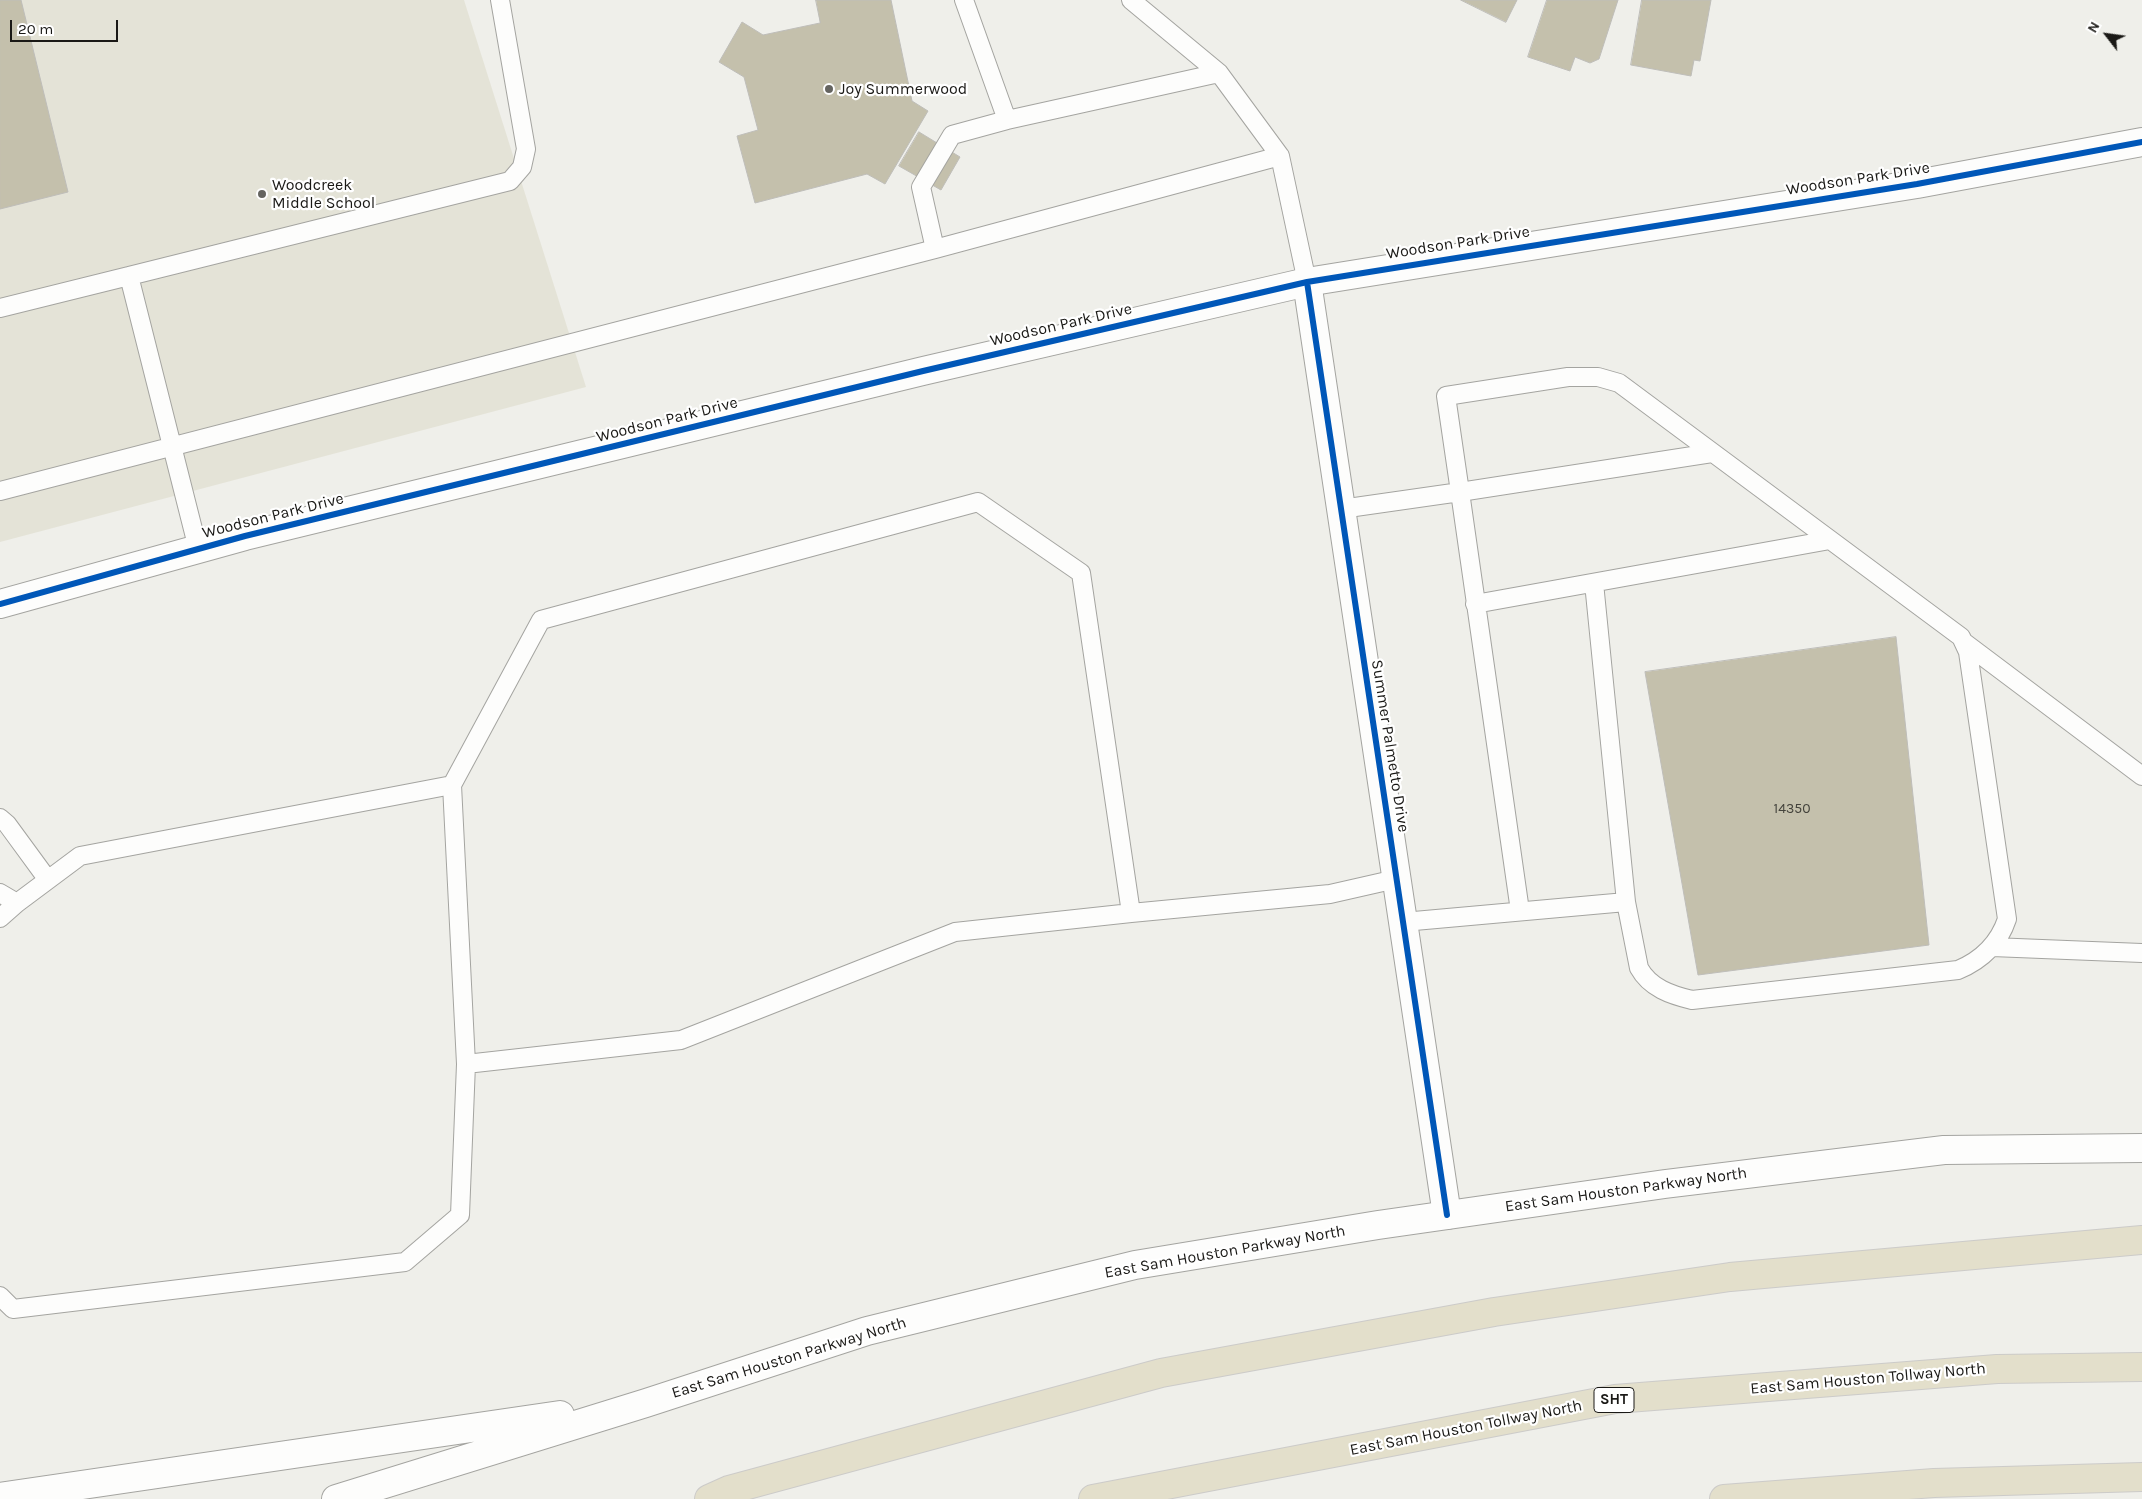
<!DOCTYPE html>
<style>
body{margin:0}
#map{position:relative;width:2142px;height:1499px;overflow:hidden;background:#efefea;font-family:Karla,sans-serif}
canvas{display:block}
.north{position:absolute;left:2082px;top:10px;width:50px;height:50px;-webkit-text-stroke:4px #fff;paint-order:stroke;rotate:300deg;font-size:14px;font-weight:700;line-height:20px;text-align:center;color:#1a1916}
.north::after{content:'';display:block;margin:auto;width:18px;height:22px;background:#1a1916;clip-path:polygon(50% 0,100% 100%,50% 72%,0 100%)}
.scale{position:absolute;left:10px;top:20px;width:108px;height:22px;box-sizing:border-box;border:2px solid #1a1916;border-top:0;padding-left:6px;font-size:15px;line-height:18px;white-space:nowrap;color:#1a1916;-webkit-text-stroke:4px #fff;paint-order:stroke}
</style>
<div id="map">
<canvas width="2142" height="1499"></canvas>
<div class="north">N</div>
<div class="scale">20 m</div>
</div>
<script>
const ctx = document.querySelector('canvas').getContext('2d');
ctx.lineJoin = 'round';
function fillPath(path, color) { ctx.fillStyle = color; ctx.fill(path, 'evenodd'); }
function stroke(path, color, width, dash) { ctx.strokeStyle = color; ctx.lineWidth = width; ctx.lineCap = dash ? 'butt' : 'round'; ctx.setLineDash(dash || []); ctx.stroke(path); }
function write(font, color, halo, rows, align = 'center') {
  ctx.font = font + ' Karla,sans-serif'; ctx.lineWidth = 4.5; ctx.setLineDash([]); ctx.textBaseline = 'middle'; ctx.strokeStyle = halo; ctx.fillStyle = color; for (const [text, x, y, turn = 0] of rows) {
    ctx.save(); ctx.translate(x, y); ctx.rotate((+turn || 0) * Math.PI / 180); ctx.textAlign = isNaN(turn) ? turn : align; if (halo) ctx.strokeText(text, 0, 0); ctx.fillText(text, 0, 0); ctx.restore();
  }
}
fillPath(new Path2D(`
 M0 0H464L586 387 0 542Z`), '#e4e3d7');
const building = new Path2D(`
 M0 0H21L68 192 0 209Z
 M816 0H891L912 101 928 111 885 184 867 174 755 203 737 136 758 130 744 77 719 62 742 22 763 35 820 23Z
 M1461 0H1517L1506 22Z
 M1547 0H1618L1599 59 1590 63 1575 57 1570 71 1528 57Z
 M1642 0H1711L1700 61 1694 60 1691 76 1631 65Z
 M919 132 960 157 941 190 899 166Z
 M1896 637 1929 945 1698 975 1645 672Z`);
fillPath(building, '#c4c0ac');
stroke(building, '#bebdb9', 1);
const service = new Path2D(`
 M964 0 1007 120 1219 73
 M1131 0 1219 73 1280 156 1307 282
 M935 249 921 187 952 135 1007 120
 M129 276 510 181 522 167 526 149 500 0
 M0 308 129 276 198 549
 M0 491 935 249 1280 156
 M1341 509 1460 492 1446 396 1568 377H1598L1619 383 1961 637 1968 652 2007 919C1999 943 1982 960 1958 970L1692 1000C1671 995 1650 988 1639 968L1626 902 1403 922
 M1594 583 1626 902
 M1475 604 1830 540
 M1965 643 2142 776
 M452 785 466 1064
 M0 818 7 824 48 880
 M0 893 17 903
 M1520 911 1460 492 1712 453
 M0 918 17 903 80 856 452 785 541 620 978 502 1081 573 1131 913 1330 894 1396 879
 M1992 947 2142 953
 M0 1296 13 1309 405 1262 460 1215 466 1064 681 1040 955 932 1131 913`);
const minor = new Path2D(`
 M1307 282 1447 1215`);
const tertiary = new Path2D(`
 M0 604 245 536 923 371 1307 282 1917 184 2142 142`);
const secondary = new Path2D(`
 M0 1497 560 1415
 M336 1499 646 1403 867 1331 1135 1265 1378 1225 1665 1184 1944 1150 2142 1148`);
const motorway = new Path2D(`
 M709 1499 729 1490 1161 1373 1494 1312 1730 1277 2142 1240
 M1093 1499 1615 1399 1997 1369 2142 1367
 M1724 1499 1934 1483 2142 1477`);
stroke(service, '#a4a4a0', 20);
stroke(minor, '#a4a4a0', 30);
stroke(tertiary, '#a4a4a0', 30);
stroke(secondary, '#a4a4a0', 30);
stroke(motorway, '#cccbc9', 30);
stroke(service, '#fdfdfc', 18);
stroke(minor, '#fdfdfc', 28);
stroke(tertiary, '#fdfdfc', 28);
stroke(secondary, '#fdfdfc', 28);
stroke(motorway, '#e3dfcb', 28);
stroke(new Path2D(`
 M1307 282 1447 1215
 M0 604 245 536 923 371 1307 282 1917 184 2142 142`), '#0057b8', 6);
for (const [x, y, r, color] of [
 [829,89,5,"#656460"],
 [262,194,5,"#656460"]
]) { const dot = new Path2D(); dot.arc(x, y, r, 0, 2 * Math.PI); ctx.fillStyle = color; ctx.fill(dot); stroke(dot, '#fff', 2); }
write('14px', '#44433c', null, [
 ["14350",1792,809]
]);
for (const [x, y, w] of [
 [1614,1400,40]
]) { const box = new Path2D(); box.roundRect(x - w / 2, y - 12.5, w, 25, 4); ctx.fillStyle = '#fff'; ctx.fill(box); stroke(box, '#1a1916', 1); }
write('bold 15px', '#1a1916', null, [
 ["SHT",1614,1400]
]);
write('16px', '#1a1916', '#fff', [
 ["Joy Summerwood",839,89],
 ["Woodcreek",272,185],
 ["Middle School",272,203]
], 'left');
write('16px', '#1a1916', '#fff', [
 ["Woodson Park Drive",1858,179,-9],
 ["Woodson Park Drive",1458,243,-9],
 ["Woodson Park Drive",1061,325,-13],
 ["Woodson Park Drive",667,420,-14],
 ["Woodson Park Drive",273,516,-14],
 ["Summer Palmetto Drive",1390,746,81],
 ["East Sam Houston Parkway North",1626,1190,-8],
 ["East Sam Houston Parkway North",1225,1252,-10],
 ["East Sam Houston Parkway North",789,1358,-17],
 ["East Sam Houston Tollway North",1868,1379,-5],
 ["East Sam Houston Tollway North",1466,1428,-11]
]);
</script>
